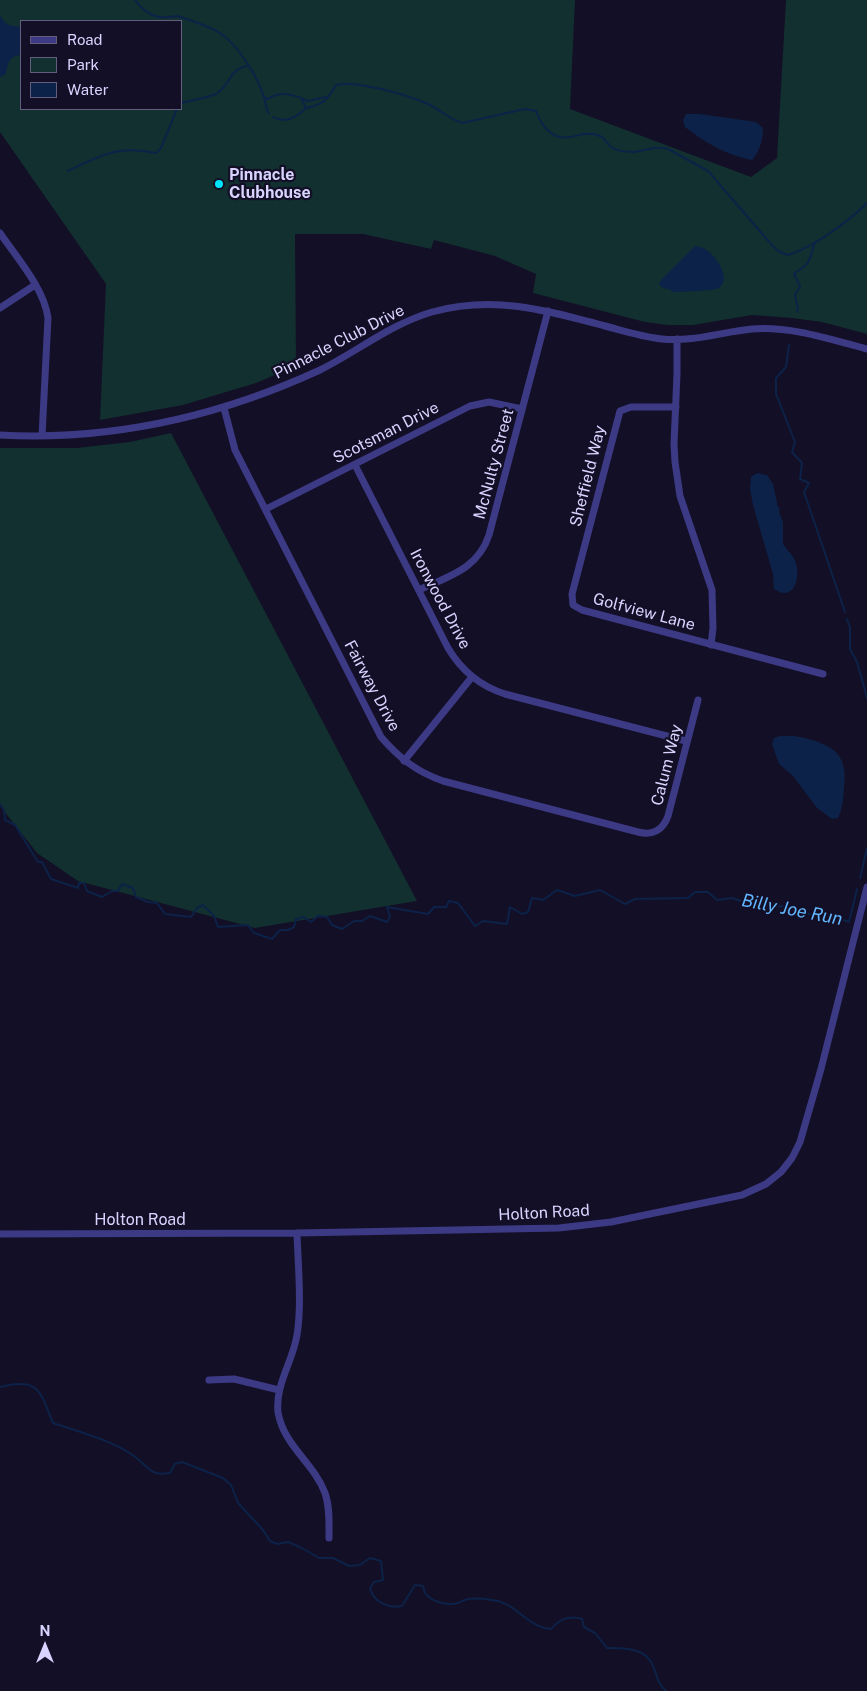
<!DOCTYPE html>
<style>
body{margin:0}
#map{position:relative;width:867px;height:1691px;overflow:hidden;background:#130f26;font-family:"Public Sans",sans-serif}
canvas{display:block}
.legend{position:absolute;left:20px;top:20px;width:162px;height:90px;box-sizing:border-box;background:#130f26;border:1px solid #625e7d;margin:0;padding:6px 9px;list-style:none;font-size:15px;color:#d9d4ff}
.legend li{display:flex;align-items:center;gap:10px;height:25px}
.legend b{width:25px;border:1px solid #625e7d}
.north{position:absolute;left:20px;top:1621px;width:50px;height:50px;-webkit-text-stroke:4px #130f26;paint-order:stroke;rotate:0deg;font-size:14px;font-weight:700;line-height:20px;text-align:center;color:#d9d4ff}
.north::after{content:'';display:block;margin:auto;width:18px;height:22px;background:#d9d4ff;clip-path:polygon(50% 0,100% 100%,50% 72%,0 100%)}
</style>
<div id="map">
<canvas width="867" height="1691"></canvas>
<ul class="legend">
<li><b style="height:6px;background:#3d3a85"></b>Road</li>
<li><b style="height:14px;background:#12302f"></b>Park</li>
<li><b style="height:14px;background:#0c2248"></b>Water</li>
</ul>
<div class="north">N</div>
</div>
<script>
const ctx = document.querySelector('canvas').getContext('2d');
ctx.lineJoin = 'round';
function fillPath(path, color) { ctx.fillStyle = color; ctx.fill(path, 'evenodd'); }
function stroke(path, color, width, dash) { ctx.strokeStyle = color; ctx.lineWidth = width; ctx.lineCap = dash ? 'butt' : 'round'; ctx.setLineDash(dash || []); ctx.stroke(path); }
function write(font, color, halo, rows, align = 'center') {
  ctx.font = font + ' "Public Sans",sans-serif'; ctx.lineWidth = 4.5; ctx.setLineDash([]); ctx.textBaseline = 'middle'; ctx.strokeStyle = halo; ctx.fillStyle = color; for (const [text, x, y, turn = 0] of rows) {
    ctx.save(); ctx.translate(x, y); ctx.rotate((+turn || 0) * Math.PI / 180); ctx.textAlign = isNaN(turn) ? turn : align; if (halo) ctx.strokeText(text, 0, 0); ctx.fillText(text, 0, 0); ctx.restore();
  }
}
fillPath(new Path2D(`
 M0 0H575L570 109 751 177 777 158 786 0H867V334L822 322 792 318 752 315 693 325H668L645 322 533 293 536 274 495 256 434 240 431 249 363 234H295L296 366 256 383 183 405 100 420 106 284 0 132ZM21 21H181V109H21Z
 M171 433 417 901 255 928 78 881 37 853 0 806V448H77L130 442Z`), '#12302f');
fillPath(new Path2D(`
 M0 15C5 25 10 26 21 27V55C9 56 8 63 6 74L0 77Z
 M686 114H700L756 122 763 128C763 140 760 151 752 160 728 156 704 142 685 127L683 120Z
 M695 246C698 247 700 247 703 248 714 252 733 279 719 288 715 291 680 292 673 292L669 289C664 289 662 288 659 284L661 280Z
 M757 473 767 475 773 484 778 507 780 508 779 512 783 522V544C788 551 796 558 797 567 799 583 792 601 774 589L773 574 753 505 750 489 751 477Z
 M780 736C792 735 804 737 815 741 840 749 847 761 844 788 843 798 843 808 838 818L832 819 817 808 793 776 779 764 772 744 774 738Z`), '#0c2248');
stroke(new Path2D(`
 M135 0C144 12 154 19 169 17 174 17 176 15 181 17 194 22 209 26 220 33 238 45 258 77 264 97L268 99C281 90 295 95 308 101L326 97
 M264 97 267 110 269 113
 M301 98 306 108C323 105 327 100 336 85 356 80 408 95 428 104 440 110 450 119 462 123L525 109 536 111C540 121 543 127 551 133 567 145 583 128 600 136 605 138 607 144 611 147 617 151 627 152 634 152 646 151 656 145 668 149L708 171 771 244 778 251 787 255C811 249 849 221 867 203
 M181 103C189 101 210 97 216 94 231 85 228 69 248 66
 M273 117C285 124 297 117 306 108
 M68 171C102 155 117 145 156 153L161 148 177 109
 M797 312 798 309 795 295 800 286 794 274C798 270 801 269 805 266 811 261 812 249 815 242
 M789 345 786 367 776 378V394L795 442 792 452 802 463 800 479 809 483 804 492 845 612
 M847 619 850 628V649L857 662 867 698
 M0 804 4 810 5 820 15 825 38 862H42L51 879 78 888 79 883H84L87 891 102 897 112 891H118L122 884 133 888 136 897 148 902 157 903 165 914 191 917 197 908 203 905 214 916 218 927 248 925 254 933 272 939 280 930H288L294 927 296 919 304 917 311 922 318 916 327 917 332 925 342 929 354 921H362L370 916 387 922 390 917 387 907 428 914 434 907H446L449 901 458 903 475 926 483 921 507 924 510 907 522 914 528 912 532 898 543 900 557 890 575 896 600 890 625 904 635 899 688 898 695 892H708L717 900 732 898 760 907 786 906 812 915 833 916 849 922 857 889
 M860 878 867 848
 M0 1387C39 1377 40 1391 53 1423 80 1432 111 1440 134 1456 148 1466 150 1477 170 1473L175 1464 182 1462 223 1478 231 1485 238 1503 263 1530 270 1541 277 1544 288 1542 300 1547 319 1558H333L349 1566 360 1565 370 1558 381 1561 383 1580 374 1582 370 1588C373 1602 389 1609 402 1606L415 1585 423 1586C424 1588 424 1591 425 1593 431 1602 448 1606 458 1603 460 1603 462 1600 465 1600 472 1597 485 1599 492 1600 515 1602 527 1627 551 1629 559 1619 569 1615 582 1619L584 1627 595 1633 607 1648C623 1648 646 1647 653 1666 658 1677 656 1681 666 1691`), '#0c2248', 2);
stroke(new Path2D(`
 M0 233C17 258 44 288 48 318L42 436
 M0 308 35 285
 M677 339V374L674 444 675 462 680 496 712 590 713 628 711 645
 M676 407H631L620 411 572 594 573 605 582 610 823 674
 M224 408 235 450 381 737C399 758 417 772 443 781L638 832C653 836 663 830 668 816L698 700
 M0 435C113 441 218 417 320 370 358 351 391 324 432 312 494 295 545 310 605 326 624 331 643 337 662 339 693 342 722 332 752 329 791 326 829 339 867 349
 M355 465 448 648C461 670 480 686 505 694L686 741
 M266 509 470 406 489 402 522 409
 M419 590C449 576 478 569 489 535L548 311
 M404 761 472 677
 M297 1233C298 1265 302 1304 297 1335 293 1361 275 1385 278 1412 283 1445 314 1463 325 1493 330 1507 329 1524 329 1538
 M0 1234 297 1233 559 1228 611 1222 742 1195 766 1184 781 1172 792 1158 800 1142 821 1069 867 887
 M209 1380 234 1379 279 1390`), '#3d3a85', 7);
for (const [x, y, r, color] of [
 [219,184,5,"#00e5ff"]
]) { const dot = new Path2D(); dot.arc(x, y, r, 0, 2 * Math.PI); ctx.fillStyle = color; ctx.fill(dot); stroke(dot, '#130f26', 2); }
write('bold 16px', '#d9d4ff', '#130f26', [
 ["Pinnacle",229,175],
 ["Clubhouse",229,193]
], 'left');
write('16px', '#d9d4ff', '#130f26', [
 ["Pinnacle Club Drive",339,342,-27],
 ["Scotsman Drive",386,433,-27],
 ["McNulty Street",494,464,-75],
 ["Sheffield Way",588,476,-76],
 ["Ironwood Drive",440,599,62],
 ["Golfview Lane",644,612,15],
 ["Fairway Drive",372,686,62],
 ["Calum Way",667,765,-76],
 ["Holton Road",544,1213,-3],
 ["Holton Road",140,1220]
]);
write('italic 18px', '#62b6ff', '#130f26', [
 ["Billy Joe Run",792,910,11]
]);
</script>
